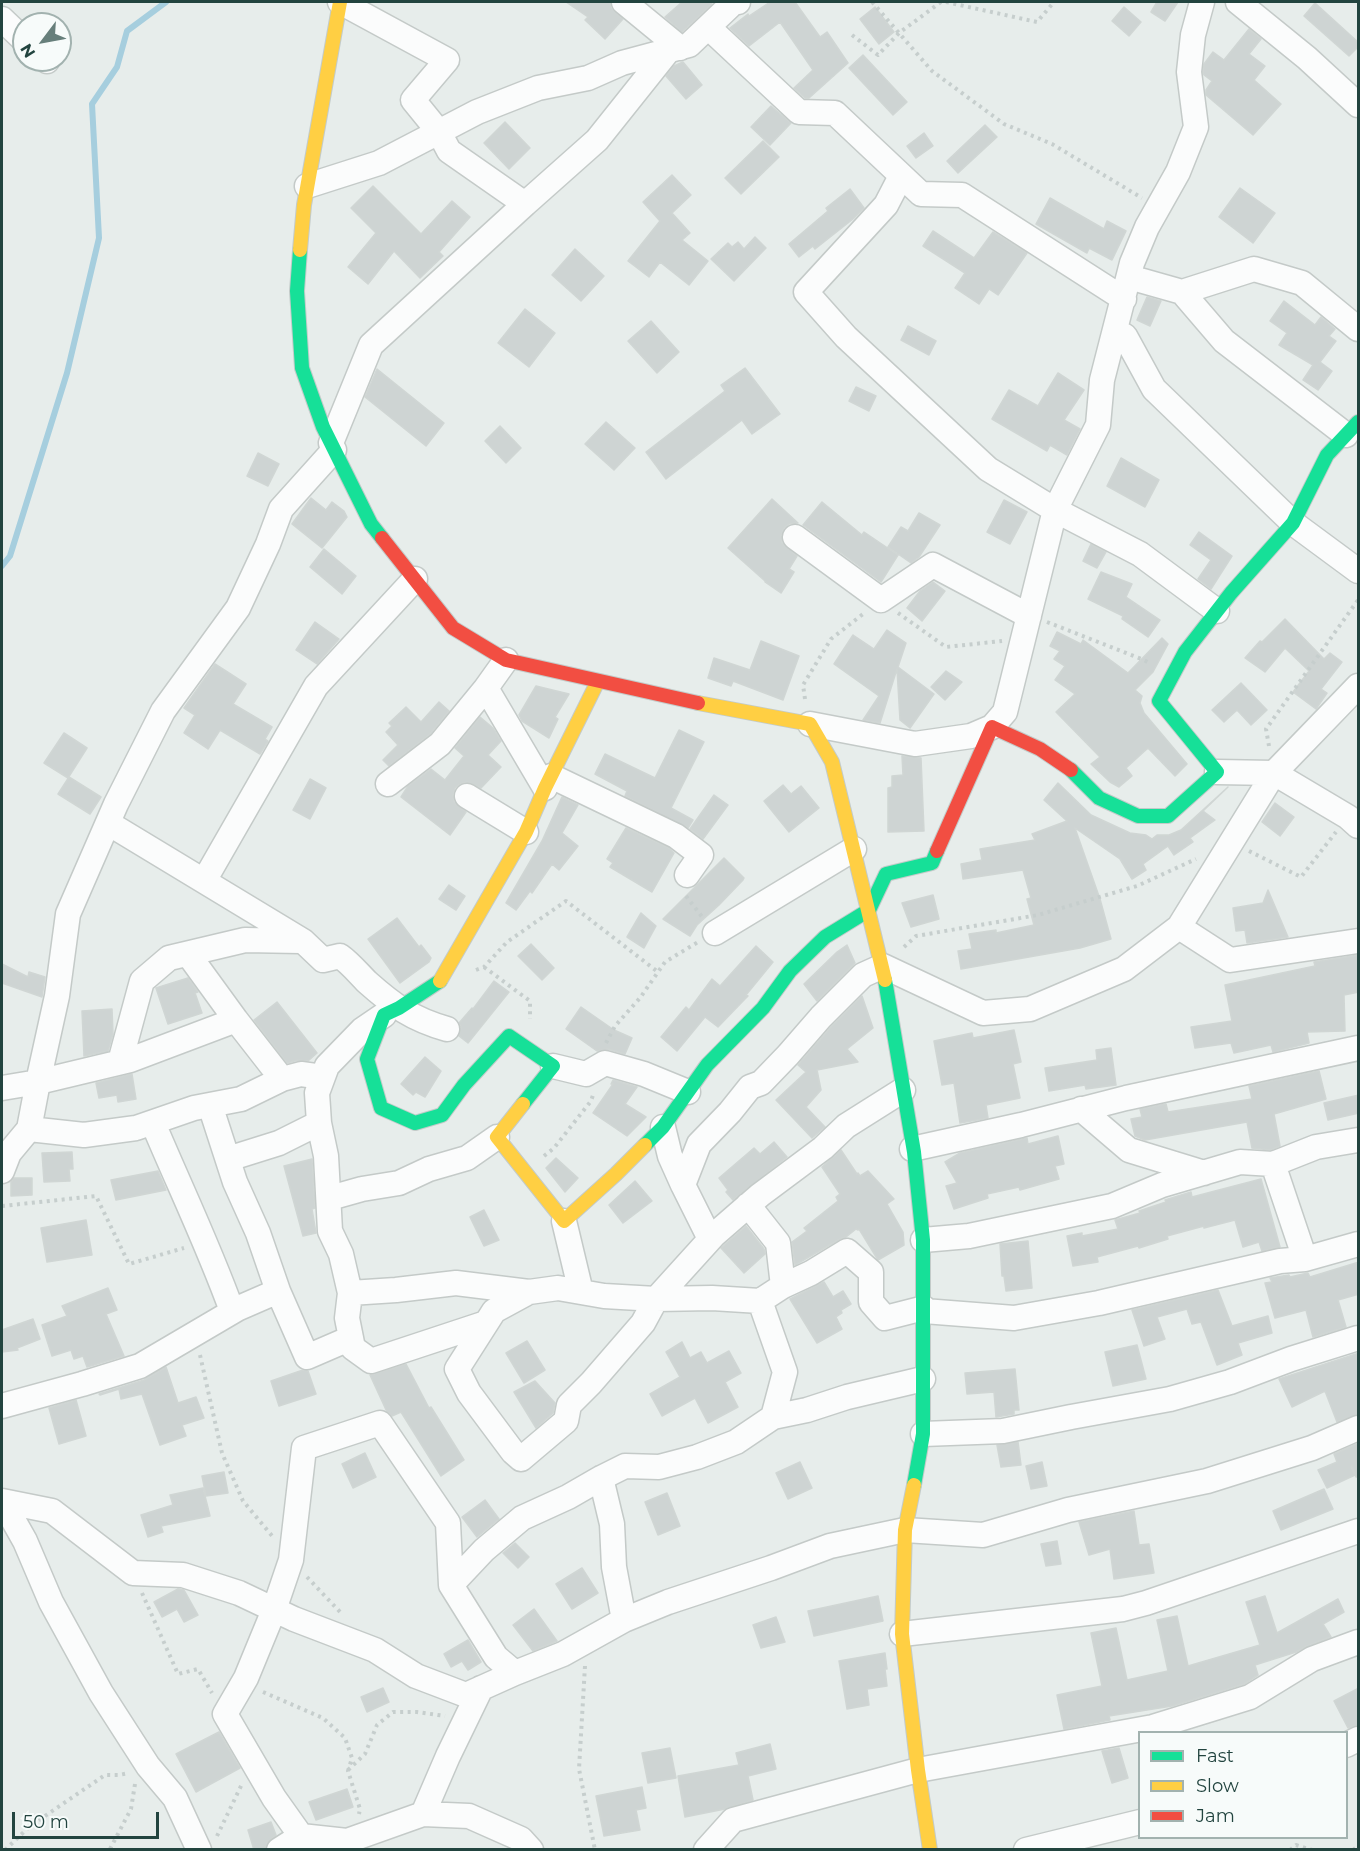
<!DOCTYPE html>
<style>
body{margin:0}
#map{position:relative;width:1360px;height:1851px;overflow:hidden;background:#e7edeb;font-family:Montserrat,sans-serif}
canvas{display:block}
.frame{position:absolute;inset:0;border:3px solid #22443f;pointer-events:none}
.legend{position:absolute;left:1138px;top:1731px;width:210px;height:108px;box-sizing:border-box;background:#f7fbfa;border:2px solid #a2b2af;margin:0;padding:8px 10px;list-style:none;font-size:18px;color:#22443f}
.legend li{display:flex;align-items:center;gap:12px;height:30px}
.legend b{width:30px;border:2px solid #a2b2af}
.north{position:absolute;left:12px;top:12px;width:60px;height:60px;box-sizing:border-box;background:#f7fbfa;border:2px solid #a2b2af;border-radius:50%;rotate:238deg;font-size:16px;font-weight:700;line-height:24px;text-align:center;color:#22443f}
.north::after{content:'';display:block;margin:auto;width:21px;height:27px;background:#677f7b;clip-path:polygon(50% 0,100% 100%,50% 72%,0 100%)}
.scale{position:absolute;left:12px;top:1812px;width:147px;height:27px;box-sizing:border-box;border:3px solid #22443f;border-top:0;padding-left:8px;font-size:18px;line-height:21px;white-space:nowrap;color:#22443f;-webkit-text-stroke:4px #f7fbfa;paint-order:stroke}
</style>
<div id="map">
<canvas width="1360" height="1851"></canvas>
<div class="frame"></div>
<ul class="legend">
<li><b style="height:8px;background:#16e098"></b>Fast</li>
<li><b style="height:8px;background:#ffcf43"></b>Slow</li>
<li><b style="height:8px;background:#f24e42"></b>Jam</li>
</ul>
<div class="north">N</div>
<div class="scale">50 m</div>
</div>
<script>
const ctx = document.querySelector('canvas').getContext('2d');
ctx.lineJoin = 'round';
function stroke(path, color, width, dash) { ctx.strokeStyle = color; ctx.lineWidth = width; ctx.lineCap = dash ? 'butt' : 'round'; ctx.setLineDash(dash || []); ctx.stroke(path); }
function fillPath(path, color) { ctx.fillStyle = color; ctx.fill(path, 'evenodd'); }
stroke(new Path2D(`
 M2 566 10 556 67 373 99 238 92 104 117 67 127 31 166 2`), '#a6cede', 6);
const building = new Path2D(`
 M566 2H610L611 8 623 19 605 39 585 20 588 17Z
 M682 2H709L712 4 682 32 665 17Z
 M770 2H795L820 37 827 32 848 63 809 98H805L794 88 813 70 780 22 749 46 730 28 748 14 749 16Z
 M1157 2H1178L1165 21 1151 12Z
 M1315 3 1359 43V46L1349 56 1304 16Z
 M875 7 894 32 879 44 860 19Z
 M1124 7 1141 22 1129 36 1112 21Z
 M1249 29 1261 39 1249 54 1265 66 1254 80 1281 104 1253 135 1206 95V90L1212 81 1204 75 1203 72 1204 64 1213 52 1224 60Z
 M863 55 907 102 893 115 849 68Z
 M683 62 702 85 686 99 666 76 674 66Z
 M771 106 791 123 770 145 751 127Z
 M505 122 530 148 509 169 484 143Z
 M985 125 997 137 958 173 947 161Z
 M924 133 933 146 916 158 907 146Z
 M763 141 779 157 741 194 725 178Z
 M672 175 691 195 672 213 690 233 682 240 708 261 689 285 660 262 649 277 628 261 660 221 643 202Z
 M373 186 421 234 452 201 470 217 439 252 443 256 420 278 394 251 368 284 348 267 376 233 351 208Z
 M1240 188 1275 213 1253 243 1219 217Z
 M850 189 864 208 853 219 815 249 813 246 799 257 789 244 828 211 826 208Z
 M1050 198 1104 229 1107 221 1126 231 1112 260 1089 248 1087 253 1036 224Z
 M933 231 974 258 993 232 1027 253 998 295 989 289 979 304 955 288 965 273 923 246Z
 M755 237 766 248 734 281 711 259 728 243 732 247 738 242 744 249Z
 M575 249 604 276 581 301 552 275Z
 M1147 297 1161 301 1150 326 1137 320Z
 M1284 301 1315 325 1321 317 1335 329 1329 336 1336 341 1320 362 1332 371 1318 390 1303 380 1313 365 1279 345 1287 333 1270 321Z
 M525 309 555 333 529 367 498 343Z
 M651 321 679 352 657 373 628 341Z
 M908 326 936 341 929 355 901 340Z
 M745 368 780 414 752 434 742 420 666 479 646 452 725 391 721 385Z
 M377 369 444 423 426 446 365 397Z
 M1058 373 1084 390 1064 420 1080 429 1067 455 1050 445 1047 451 992 419 1009 390 1038 406Z
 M856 387 876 396 869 411 849 401Z
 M606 422 635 448 614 470 585 444Z
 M500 426 521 448 506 463 485 441Z
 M258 453 279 464 268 486 247 476Z
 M1121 458 1159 480 1145 507 1107 486Z
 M311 498 326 510 332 502 344 511 347 517 322 548 292 524Z
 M772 499 798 523 789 524 784 528 781 535 782 543 797 556 789 569 794 572 781 593 765 582V581L728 548Z
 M1004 500 1027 512 1010 544 987 532Z
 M822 502 862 535 864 532 898 555 881 582 803 525Z
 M919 513 940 525 919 557 911 563 888 547 901 527 908 531Z
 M1199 532 1232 556 1211 589 1198 579 1211 560 1190 545Z
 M1091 544 1106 552 1097 568 1083 561Z
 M324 549 356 576 342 594 310 567Z
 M1101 572 1132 584 1126 597 1160 620 1148 637 1122 619 1123 616 1088 599Z
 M933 582 945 591 922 621 907 608 920 591Z
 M1285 619 1324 659 1330 653 1342 662 1321 689 1327 693 1316 709 1293 692 1309 671 1285 648 1265 672 1245 658 1260 641 1262 642Z
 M315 622 339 639 317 664 296 650Z
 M887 630 906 643 898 667 934 694 910 728 900 720 897 669 880 723 863 720 879 696 834 664 853 635 874 649Z
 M1057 632 1081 644 1083 640 1128 673 1162 638 1168 644 1153 672 1135 690 1142 696 1140 703 1144 713 1187 764 1175 776 1148 748 1126 768 1132 776 1119 787 1110 782 1091 764 1100 757 1056 712 1075 694 1055 680 1065 666 1054 659 1060 651 1050 646Z
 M761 641 799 656 783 700 733 681 731 686 708 678 714 658 750 670Z
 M215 664 246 684 233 704 272 727 265 739 268 741 260 754 220 730 208 749 184 733 195 715 184 708Z
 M946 671 962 682 945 700 931 687Z
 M1241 683 1267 710 1251 725 1237 710 1224 722 1212 710Z
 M536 686 569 694 555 717 558 719 549 738 522 721 519 715Z
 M439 702 449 711 430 734 389 766 383 760 398 745 386 732 392 726 389 723 406 707 421 722Z
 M480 717 493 728 501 741 488 755 501 767 481 788 467 782 460 784 455 788 453 795 454 802 466 812 450 835 401 797 408 786 431 769 445 780 464 756 455 748Z
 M679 730 704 742 671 808 693 820 688 828 625 796 627 791 595 774 605 754 655 778Z
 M64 733 87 748 68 778 44 763Z
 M902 756 921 758 924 831 888 832V788L892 787V776L903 775Z
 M69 777 101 797 90 814 58 794Z
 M310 779 326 788 310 819 293 810Z
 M1058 783 1091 815 1130 833 1146 835 1152 839 1157 835H1169L1181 830 1228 787 1203 811 1215 820 1190 838 1193 842 1174 855 1168 846 1143 864 1146 870 1132 879 1120 859 1075 828 1100 899 1111 939 1080 948 961 969 958 951 972 949 969 934 996 930V933L1034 925 1027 899 1031 898 1023 870 963 879 961 864 982 860 980 849 1035 840 1032 834 1067 821 1044 800Z
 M783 785 791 794 801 786 819 808 789 832 764 801Z
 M714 795 728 805 703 839 690 829Z
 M562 797 578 805 562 833 578 846 559 870 552 864 532 893 530 891 516 910 506 903 542 841Z
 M1275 803 1294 817 1280 836 1262 822Z
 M626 828 669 848 674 853 652 892 610 867 613 863 607 859Z
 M724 858 744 878 743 880 719 905 697 925 690 936 663 919Z
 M449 885 465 896 456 910 439 899Z
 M1268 890 1288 937 1247 943 1245 930 1236 931 1233 908 1263 903Z
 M933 895 939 919 911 927 902 903Z
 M641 913 656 926 644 948 627 937Z
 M397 918 419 947 421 945 431 958 429 962 400 983 368 939Z
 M531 944 554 968 542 980 518 956Z
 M847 945 855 963 817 1001 804 984 837 952Z
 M756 946 773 962 746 995 748 996 745 999 718 1027 705 1017 677 1051 661 1037 686 1007 689 1010 712 979 720 986Z
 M1359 955V992L1344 995 1345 1031 1307 1032 1309 1043 1273 1052 1271 1045 1234 1053 1231 1043 1195 1048 1191 1027 1232 1021 1225 985 1315 966 1314 962Z
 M2 964 28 977 29 972 45 977 42 997 2 983Z
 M188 978 198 992 195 993 202 1013 168 1024 156 988Z
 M494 981 509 992 468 1043 459 1036 461 1027 459 1023 472 1008 473 1009Z
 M862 996 873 1028 847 1049 858 1062 817 1070 821 1090 806 1107 825 1127 812 1138 776 1100 806 1072 798 1065 831 1027Z
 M277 1002 317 1053 308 1061 298 1060 287 1063 254 1020Z
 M581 1007 614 1030 632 1038 625 1054 608 1049 597 1051 566 1029Z
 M112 1009 113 1034 108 1051 84 1056 82 1011Z
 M1014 1030 1021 1062 1013 1064 1020 1098 986 1105 988 1118 960 1123 954 1083 942 1085 934 1041 972 1033 973 1038Z
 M1111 1048 1116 1085 1086 1089 1085 1085 1049 1091 1045 1068 1097 1060 1096 1050Z
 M425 1057 441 1071 425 1097 416 1092 413 1095 401 1084Z
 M1319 1071 1326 1099 1274 1114 1280 1146 1271 1150 1252 1148 1247 1122 1145 1140 1135 1136 1131 1119 1142 1117 1140 1109 1166 1104 1168 1112 1252 1099 1249 1086Z
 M132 1074 136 1099 118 1102 117 1095 99 1098 96 1083Z
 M613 1080 637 1087 625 1104 646 1117 627 1136 593 1113 613 1084H611Z
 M1359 1095V1113L1328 1120 1324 1103Z
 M1058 1136 1064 1164 1055 1166 1059 1179 1020 1190 1019 1187 987 1194 988 1198 954 1209 946 1186 957 1183 945 1162 960 1153 1027 1138 1028 1144Z
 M774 1142 787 1157 733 1200 726 1192 728 1190 719 1178 754 1148 760 1154Z
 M841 1150 857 1174 858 1173 860 1176 868 1171 894 1199 887 1204 903 1232 904 1245 878 1260 859 1229 858 1230 856 1229 846 1237 840 1239 795 1265 792 1242 807 1231 804 1228 838 1201 836 1197 840 1194 822 1167Z
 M72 1152 73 1169H69L70 1181 44 1182 42 1153Z
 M556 1158 578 1178 565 1192 546 1168Z
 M312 1159 315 1208 312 1209 316 1233 303 1236 284 1166Z
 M158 1171 166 1190 116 1200 111 1180Z
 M14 1178H32V1195L11 1196V1182Z
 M1261 1179 1280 1247 1262 1251 1259 1242 1243 1247 1235 1220 1204 1228V1226L1167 1236 1168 1239 1139 1248 1138 1246 1097 1257 1098 1262 1073 1266 1067 1236 1082 1233V1236L1118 1229 1115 1220 1140 1213 1139 1211 1166 1202 1165 1200 1191 1192 1192 1197Z
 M635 1181 652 1201 623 1223 609 1205Z
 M484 1210 499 1240 484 1246 470 1217Z
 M86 1220 92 1255 47 1262 41 1228Z
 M746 1226 764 1249 765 1254 744 1273 721 1248Z
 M1028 1241 1032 1288 1006 1291 1004 1276H1002L1000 1244Z
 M1359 1262V1294L1338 1300 1346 1327 1313 1337 1306 1310 1275 1318 1265 1283 1272 1282 1270 1278 1289 1275 1290 1277 1308 1273 1310 1277Z
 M824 1282 833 1297 843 1291 851 1304 841 1310 842 1313 836 1317 842 1329 817 1343 790 1299Z
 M108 1288 117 1310 106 1314 124 1356 87 1367 83 1356 74 1359 71 1350 52 1356 42 1325 67 1316 62 1306Z
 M1218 1290 1232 1326 1268 1316 1272 1333 1238 1343 1242 1355 1217 1365 1201 1322 1192 1324 1187 1309 1157 1317 1165 1339 1144 1346 1132 1310Z
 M33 1319 40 1339 17 1348 18 1350 2 1352V1330Z
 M527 1341 545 1370 524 1383 506 1353Z
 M682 1342 690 1358 701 1352 707 1363 729 1351 741 1373 725 1382 738 1407 708 1423 695 1398 662 1416 650 1394 680 1377 666 1352Z
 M1137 1345 1146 1379 1113 1386 1105 1352Z
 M1359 1353V1414L1337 1422 1325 1391 1292 1407 1279 1379Z
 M406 1364 429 1408 431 1407 464 1460 441 1476 401 1412 392 1416 387 1412 370 1375Z
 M166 1367 178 1403 196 1397 204 1418 182 1425 186 1436 160 1445 142 1394 121 1399 119 1389 100 1395 99 1394 144 1380Z
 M1015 1369 1019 1410H1014V1414L996 1417 994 1392 967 1394 965 1373Z
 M303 1370 308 1371 316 1394 279 1406 271 1381Z
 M535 1381 555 1403 553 1413 536 1428 514 1392Z
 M76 1400 86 1436 59 1444 49 1408Z
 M1018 1442 1021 1465 1001 1467 997 1445Z
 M1359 1443V1477H1356L1352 1466 1351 1467 1355 1475 1327 1488 1318 1470 1337 1462 1334 1454Z
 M365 1453 376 1477 353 1488 342 1464Z
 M800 1462 812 1488 788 1499 776 1473Z
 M1042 1462 1047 1486 1031 1489 1026 1466Z
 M224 1472 228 1493 206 1496 202 1476Z
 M203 1488 210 1516 161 1526 163 1532 148 1537 141 1515 173 1505 170 1495Z
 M1324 1489 1333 1509 1281 1530 1273 1511Z
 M667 1493 680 1526 658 1535 645 1502Z
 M485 1500 499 1519 477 1537 462 1517Z
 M1134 1511 1139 1545 1149 1544 1154 1573 1114 1579 1110 1549 1089 1555 1079 1522Z
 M1057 1541 1061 1564 1046 1566 1041 1544Z
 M515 1543 529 1557 518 1568 503 1553Z
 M582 1568 598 1593 572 1609 556 1584Z
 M178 1589 184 1590 198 1615 184 1622 177 1609 162 1617 154 1602Z
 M878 1596 883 1621 814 1636 808 1611Z
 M1265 1596 1277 1633 1338 1599 1344 1612 1323 1624 1331 1637 1307 1646 1296 1652 1255 1665 1258 1675 1244 1684 1172 1706 1109 1716 1110 1720 1064 1729 1057 1695 1102 1686 1091 1633 1116 1628 1127 1680 1168 1671 1157 1620 1177 1616 1188 1666 1260 1645 1246 1602Z
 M534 1609 557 1641 533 1651 513 1625Z
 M776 1617 785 1642 761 1648 753 1625Z
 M468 1640 481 1662 468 1670 462 1661 451 1667 444 1654Z
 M885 1653 887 1669H885L887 1686 867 1689 869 1705 847 1709 839 1661Z
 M383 1688 389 1702 367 1712 361 1697Z
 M1359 1688V1725L1348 1728 1334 1701Z
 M219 1732 240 1768 196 1792 176 1754Z
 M770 1744 776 1769 748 1776 753 1800 725 1809 685 1817 678 1776 739 1765 736 1753Z
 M670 1748 676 1778 648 1783 642 1753Z
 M1119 1748 1128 1778 1112 1783 1102 1751Z
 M642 1787 646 1808 636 1810 640 1830 604 1836 596 1796Z
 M347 1789 353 1807 316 1820 309 1802Z
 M271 1822 276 1835 267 1843 265 1850H254L248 1830Z`);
fillPath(building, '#ced4d3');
stroke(building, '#d0d6d4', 1.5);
const street = new Path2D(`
 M624 2 680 48
 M1238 2 1307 58 1358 105
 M2 19 24 40
 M708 27 799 112 835 113 921 194 962 195 1124 299
 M47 60V61
 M901 176 886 205 806 292 846 337 988 469 1055 510 1140 554 1217 611
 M307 186 379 163 477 112 538 88 588 78 622 63 689 45 733 3 738 2
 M525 204 597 140 668 51
 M1129 277 1182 292 1254 269 1302 283 1358 329
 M1182 292 1224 341 1346 435
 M1115 331 1125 336 1154 389 1293 523 1358 571
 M331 443 371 345 525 204 449 151 439 132 413 100 447 60 340 2
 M795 537 881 600 933 565 1029 616
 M506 660 486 688 545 788
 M810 724 915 744 971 736 992 727 1005 712 1055 510 1098 425 1102 380 1132 263 1147 227 1178 172 1196 127 1189 72 1193 35 1202 2
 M1217 772 1274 773 1358 686
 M551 776 676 836 701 855 687 875
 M388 784 440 744 486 688
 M467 796 526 832
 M108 823 303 941 323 960 340 956C350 963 358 973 367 982 394 1006 412 1019 447 1029
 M204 881 316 686 415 579
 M1179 927 1274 773 1348 817 1358 826
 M715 933 854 849
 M188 954 236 1020 282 1079 301 1074 323 1077
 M384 1015 362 1030 327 1066 317 1093 319 1123 326 1156 328 1193 330 1198 362 1189 399 1183 429 1169 467 1158 497 1137
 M120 1062 142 981 169 958 245 940 300 941
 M553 1066 586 1074 605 1063 644 1074 688 1092
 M282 1079 241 1099 194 1108 136 1128 84 1135 29 1129 38 1082 57 996 68 914 116 804 163 711 238 608 268 544 281 509 334 450
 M2 1088 38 1082 130 1060 236 1020
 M210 1105 235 1182 258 1233 278 1291
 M1081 1109 1129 1150 1204 1173
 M153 1123C179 1185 209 1247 232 1311L278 1291 307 1357 351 1338
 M663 1127 670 1156 683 1185 699 1144 730 1112 750 1087 761 1083 788 1055 821 1017 863 975 883 966 983 1013 1030 1009 1124 969 1179 927 1230 960 1358 941
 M912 1149 1021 1125 1126 1098 1358 1048
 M228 1159 279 1143 319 1123
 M1273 1164 1316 1147 1358 1140
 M2 1171 9 1153 29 1129
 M683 1185 710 1239
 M328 1193 330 1231 341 1254 350 1293
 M748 1205 778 1243 783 1286
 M564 1221 581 1292
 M923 1240 969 1236 1112 1206 1162 1185 1240 1162 1273 1164 1305 1259
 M760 1301 783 1286 811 1273 847 1251 871 1272V1302L885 1318 924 1308
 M924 1311 1014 1318 1099 1303 1280 1261 1305 1259 1358 1244
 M486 1323 371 1361 353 1348 347 1318 350 1293 396 1290 456 1283 529 1292
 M2 1406 82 1384 140 1366 237 1309
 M773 1417 807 1410 847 1397 923 1379
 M923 1434 1003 1431 1071 1417 1170 1399 1230 1382 1291 1359 1358 1338
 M601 1478 612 1524 614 1567 624 1620 668 1602 771 1568 830 1546 905 1530 983 1535 1068 1510 1207 1481 1312 1448 1358 1428
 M2 1501 52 1511 133 1573 183 1575 239 1593 294 1619 375 1650 416 1676 466 1695 515 1673
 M3 1502 25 1541 51 1602 101 1693 148 1766 175 1798 199 1850
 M451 1585 448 1523 380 1423 304 1448 291 1560 274 1610 246 1678 225 1714 274 1798 301 1836 347 1841 423 1814 448 1756 481 1688
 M624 1620 563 1654 515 1673 496 1657 451 1585 484 1550 522 1518 568 1497 601 1478 625 1466 659 1467 697 1457 736 1442 773 1417 785 1372 760 1301 712 1298 656 1299 643 1323 591 1383 569 1405 566 1421 521 1459 513 1452 469 1393 457 1369 494 1311 529 1292 558 1288 604 1296 656 1299 714 1235 760 1195 823 1148 846 1126 903 1090
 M902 1634 1123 1609 1146 1603 1358 1531
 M1346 1745 1358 1739
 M423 1814 469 1816 521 1839 531 1850
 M279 1850 301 1836
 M706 1850 733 1820 918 1770 1153 1727 1250 1697 1312 1659 1358 1642
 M1026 1850 1140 1822`);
const fast = new Path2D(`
 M300 250 297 291 302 368 323 427 371 524 382 538
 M1071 770 1099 798 1138 816H1168L1217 772 1159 701 1185 652 1231 593 1293 523 1327 455 1358 422
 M885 980 914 1152 923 1240V1434L914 1485
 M440 981 399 1008 384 1015 367 1059 381 1108 415 1123 442 1115 464 1085 509 1036 553 1066 523 1104
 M645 1145 663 1127 707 1065 763 1008 790 971 825 937 869 910 886 874 932 863 937 851`);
const slow = new Path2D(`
 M300 250 304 205 340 2
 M698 703 810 724 832 762 885 980
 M440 981 526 832 545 788 598 681
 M523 1104 497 1137 564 1221 616 1174 645 1145
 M914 1485 905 1530 902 1634 918 1770 930 1850`);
const jam = new Path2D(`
 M382 538 453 628 506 660 698 703
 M937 851 992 727 1040 749 1071 770`);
stroke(street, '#c4cac8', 27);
stroke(fast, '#c3cbc9', 16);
stroke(slow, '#c3cbc9', 16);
stroke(jam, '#c3cbc9', 16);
stroke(new Path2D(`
 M872 2 932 71 1004 124 1052 144 1142 198
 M946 2 1037 22 1054 2
 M852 35 878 55 899 33 941 2
 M898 613 946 647 1002 641
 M1047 622 1144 660 1151 664
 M805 699 803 685 831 639 863 614
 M1269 746 1266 729 1358 600
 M1249 851 1301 877 1336 832
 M686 896 703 918
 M904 947 916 936 1038 915 1137 886 1196 859
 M484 967 530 1001V1019
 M476 970 484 967 507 942 566 901 658 972
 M606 1043 615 1026 640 998 665 962 698 942
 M544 1156 554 1148 591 1101 594 1092
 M2 1206 96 1196 129 1264 184 1248
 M200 1355 222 1453 243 1501 273 1537
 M307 1577 341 1613
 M142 1593 178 1674 198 1669 212 1693
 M585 1666 579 1769 595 1850
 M263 1692 323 1718 345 1738 352 1758 348 1771 360 1809 359 1814
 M348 1770 365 1754 377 1725 393 1712H417L445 1716
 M217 1836 242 1784
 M110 1849 131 1809 135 1784
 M5 1850 29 1827 105 1775H119L129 1773
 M1290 1850 1296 1845 1312 1850
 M1353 1850 1358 1846`), '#c6cecd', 4, [3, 4.5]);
stroke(street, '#fbfcfc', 24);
stroke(fast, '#16e098', 14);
stroke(slow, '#ffcf43', 14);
stroke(jam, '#f24e42', 14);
</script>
